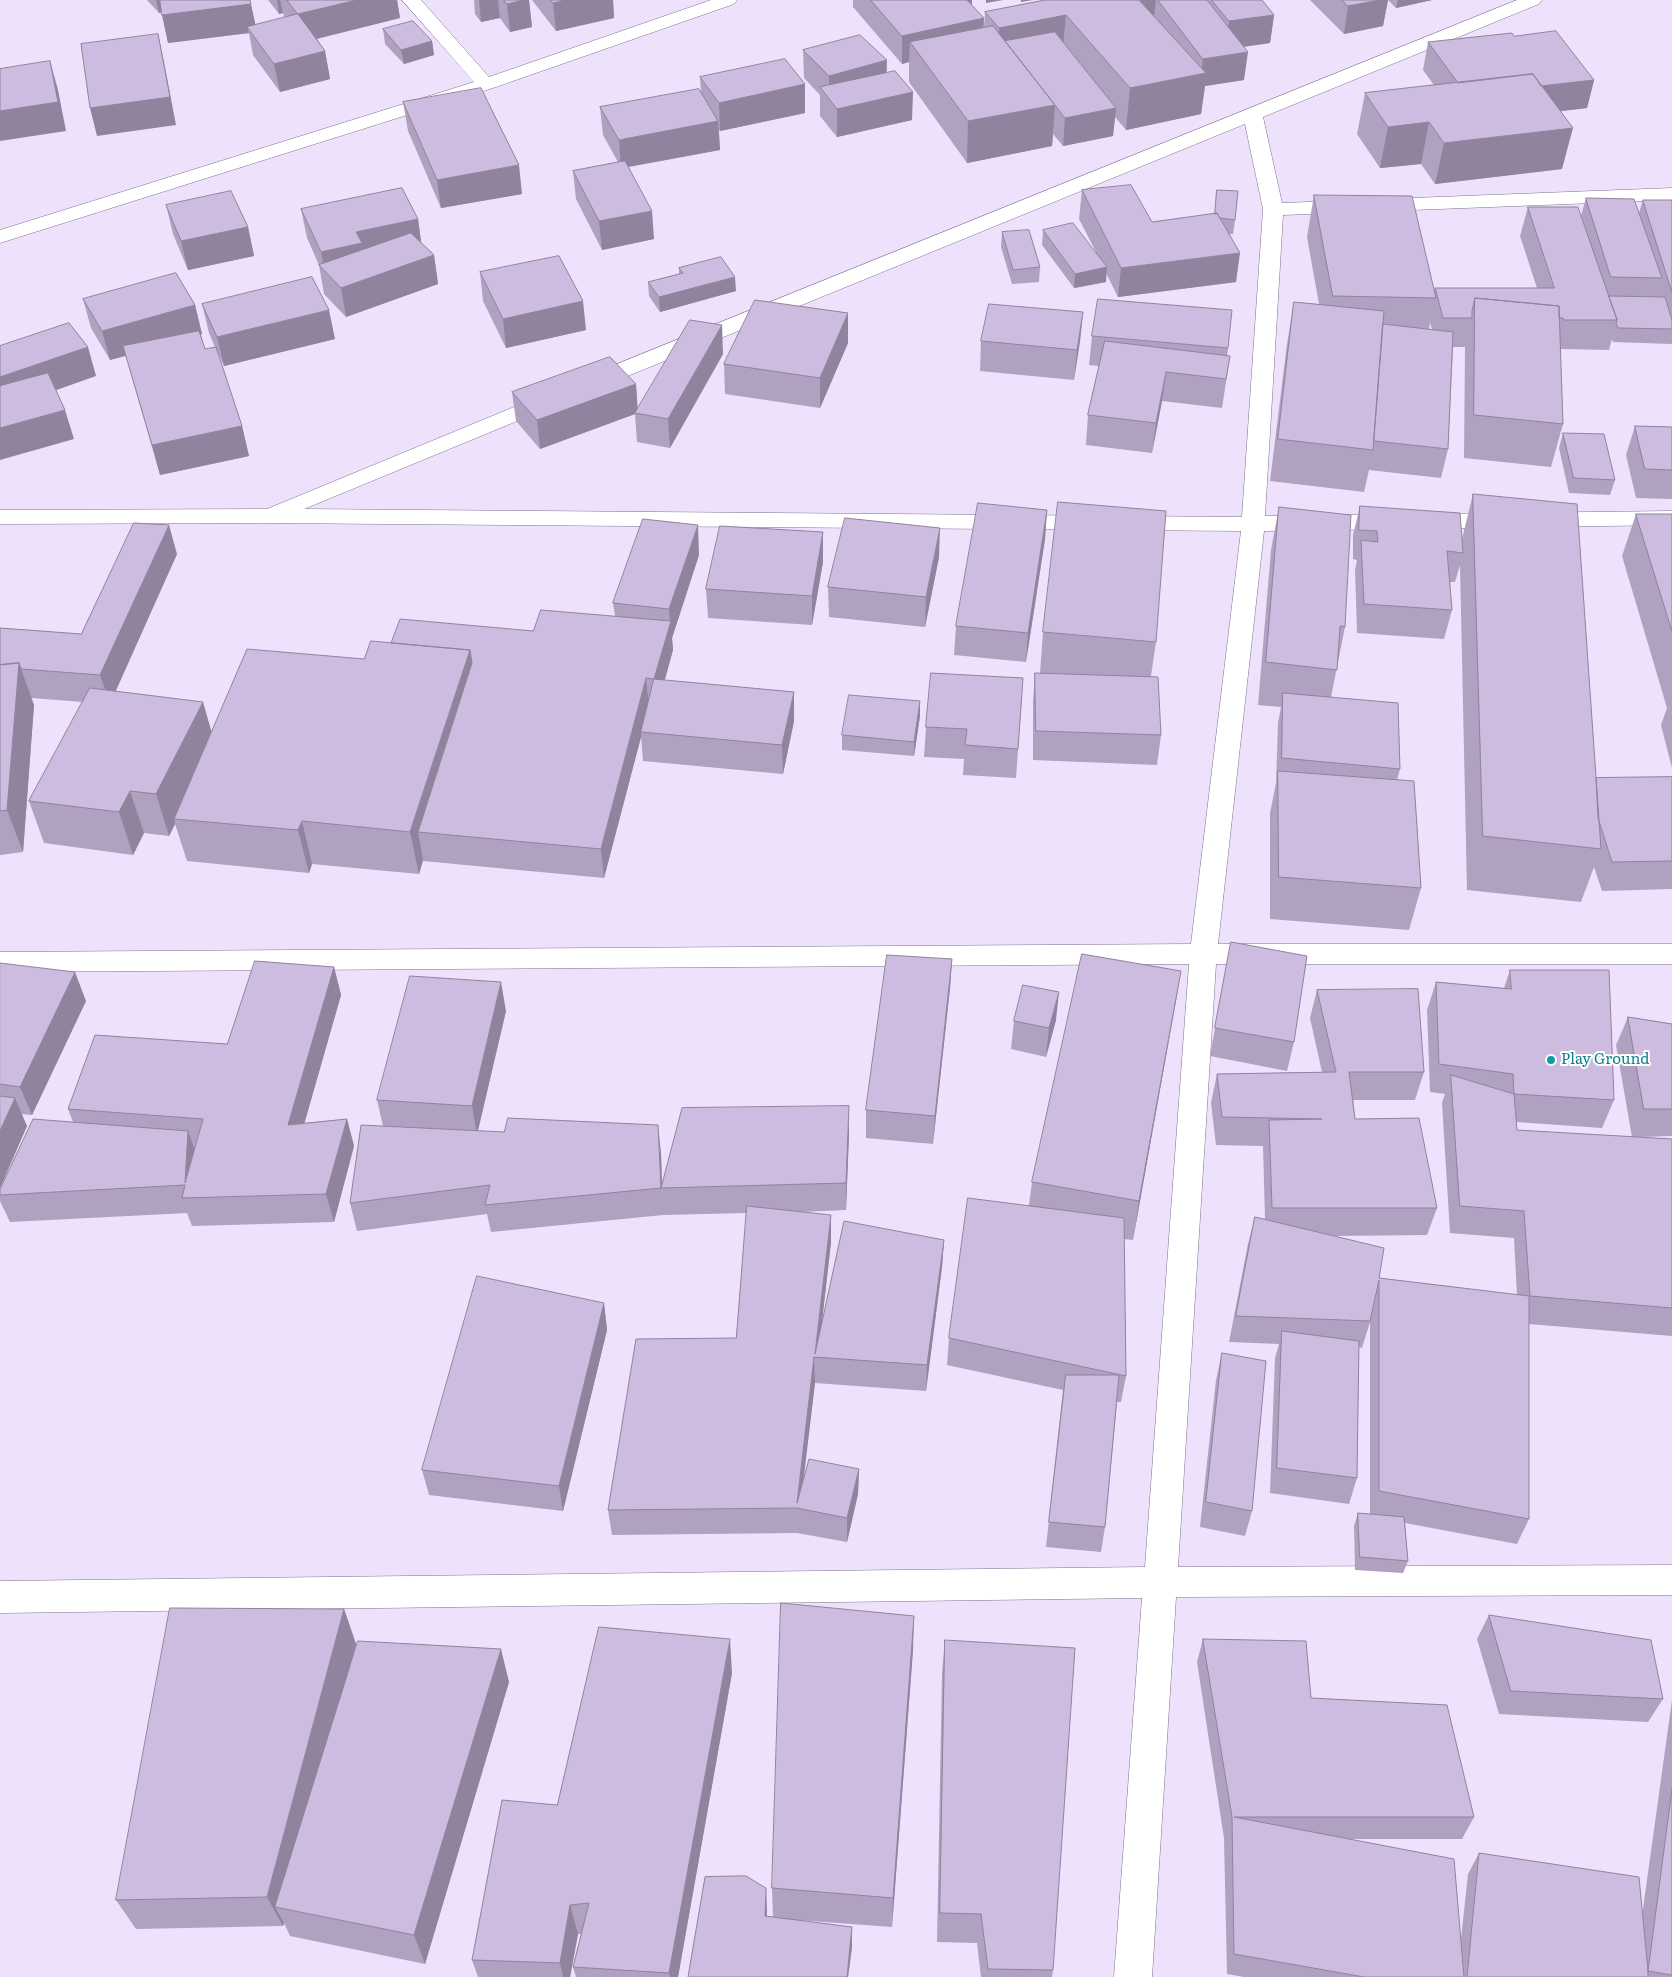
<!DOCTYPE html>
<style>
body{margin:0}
canvas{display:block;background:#ede1fb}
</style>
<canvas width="1672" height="1977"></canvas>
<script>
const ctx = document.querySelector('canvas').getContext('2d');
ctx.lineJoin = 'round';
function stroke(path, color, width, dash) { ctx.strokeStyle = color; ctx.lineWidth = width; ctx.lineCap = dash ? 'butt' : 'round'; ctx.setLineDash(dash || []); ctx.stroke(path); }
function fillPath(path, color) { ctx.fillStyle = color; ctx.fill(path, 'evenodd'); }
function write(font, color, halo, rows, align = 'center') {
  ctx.font = font + ' Literata,serif'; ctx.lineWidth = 4; ctx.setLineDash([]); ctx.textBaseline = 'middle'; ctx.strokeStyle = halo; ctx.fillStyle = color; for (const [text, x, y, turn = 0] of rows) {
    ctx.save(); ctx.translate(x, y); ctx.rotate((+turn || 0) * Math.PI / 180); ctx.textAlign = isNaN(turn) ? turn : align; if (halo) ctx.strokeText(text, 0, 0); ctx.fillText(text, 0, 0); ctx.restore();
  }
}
const minor = new Path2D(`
 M402 0H421L489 77 711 0H737L734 4 493 88 0 243V230L474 82Z
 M1517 0H1542L1539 4 1263 117 1282 203 1672 188V200L1283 215 1265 516 1672 511V525L1264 531 1218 944H1672V964H1216L1178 1567 1672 1565V1595L1176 1597 1152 1977H1114L1142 1598 0 1613V1581L1145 1567 1189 964 0 972V952L1191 944 1241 531 265 523 0 524V510L267 509 548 393 556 395 559 400 556 405 304 509 1242 517 1263 209 1245 124 596 389 588 391 580 389 577 384 580 379Z`);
stroke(minor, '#7f718e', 1);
fillPath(minor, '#fff');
fillPath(new Path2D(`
 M147 0H250L255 25 285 18 283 13 279 14 268 0H397L400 18 317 39 325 51 330 79 280 92 253 55 249 33 168 43 162 12 159 13Z
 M474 0H529L532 27 510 32 500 18 481 22 475 14Z
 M532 0H613L614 18 556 31Z
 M853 0H972V5L983 28H984L985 12 1045 0H1262L1274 15 1270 43 1244 47V80L1205 86 1201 114 1126 130 1115 117 1113 136 1063 146 1053 134 1052 146 967 163 909 82V62L902 64 853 7Z
 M1310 0H1432L1396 8 1388 0 1383 26 1344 34Z
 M383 29 432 41 434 55 404 64 385 44Z
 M1514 36 1594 80 1587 108 1561 111 1562 169 1435 184 1421 164 1380 168 1357 134 1365 93 1434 85 1423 70 1428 42Z
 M803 50 886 73 912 120 837 137 820 116V95L804 78Z
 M700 77 805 113 720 131 719 130 720 150 629 167 654 239 602 250 576 199 573 171 618 162 603 135 600 107 701 92Z
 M403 102 522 194 441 208 408 131Z
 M1082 190 1152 222 1215 214 1217 190 1235 220 1233 234H1229L1236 282 1118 297 1106 273V282L1074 288 1042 245 1043 230 1096 252 1079 219Z
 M1314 195 1434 291 1435 288H1537L1520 236 1528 207 1581 216 1586 198 1639 213 1643 200H1672V344L1613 342 1612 339 1609 350 1560 349 1563 424 1551 467 1464 458 1465 347H1453L1448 449 1441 478 1369 470 1364 492 1270 481 1287 344 1294 302 1319 304 1307 237ZM1430 323 1432 329H1429Z
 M166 205 248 227 254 256 188 270 173 234Z
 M301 209 418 219 421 243 434 255 438 284 346 317 324 294 319 265 307 238Z
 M1002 232 1040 267 1039 282 1012 284 1001 247Z
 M679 268 736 291 660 312 649 296 648 282 679 274Z
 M480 272 586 330 506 348 483 301Z
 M83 299 195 305 202 334 201 335 205 349 215 347 209 333 202 304 335 339 224 366 216 349 242 426 249 456 160 475 126 356 110 360 91 328Z
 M1083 312 1080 341 1074 380 980 371 981 341Z
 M1092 336 1228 348 1227 356H1230L1222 408 1162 401 1152 453 1086 445 1088 415 1099 366 1089 365Z
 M848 343 820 408 725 394 724 364Z
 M723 354 670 448 637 442 635 414 540 449 516 421 512 392 636 384 637 409Z
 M1635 426 1672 427V499L1636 498 1626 455Z
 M1563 433 1615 480 1610 495 1569 493 1559 448Z
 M1473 494 1596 778 1672 777V889L1602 891 1594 867 1581 902 1467 890 1460 565 1455 582H1450L1452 610 1444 639 1357 633 1355 570 1357 560 1353 559V535L1360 506 1462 539Z
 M1279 507 1345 627 1331 697 1400 769 1397 780 1421 888 1409 930 1270 919V813L1276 783 1278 723 1281 707 1258 705 1271 550Z
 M1047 510 1045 539 1026 662 954 655 956 626Z
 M1636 514H1672V768L1661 725 1667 708 1622 556Z
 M823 532V562L812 625 708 618 706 589Z
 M177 554 115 691 211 732 364 659 391 643 533 631 615 616 613 603 699 555 672 638 673 650 664 680 794 692V721L783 774 643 761 641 737 604 878 423 861V860L419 874 312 864 309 873 187 861 175 824 169 836 144 833 133 855 44 843 29 801 83 702 31 698 34 705 23 852 0 855V628L81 634Z
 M939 557 925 627 829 617 828 587Z
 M1043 632 1156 642 1151 676 1161 735 1157 765 1033 760V702L1035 673H1040Z
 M1023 678 1016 778 963 775 964 759 924 757 926 727Z
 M920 716 914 756 842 750V735Z
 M1231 942 1294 1042 1287 1071 1210 1056Z
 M952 959 950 988 933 1144 866 1138V1110Z
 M0 963 86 1001 32 1115 21 1114 27 1126 0 1188Z
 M334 967 341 995 304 1123 347 1119 354 1146 334 1222 192 1226 187 1213 10 1222 0 1201V1189L73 1122 68 1109 227 1044Z
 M1510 970 1614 1100 1602 1128 1516 1122 1517 1130 1632 1137 1616 1045 1628 1017 1672 1024V1136L1638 1137 1672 1139V1336L1529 1324V1519L1517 1544 1405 1523 1408 1561 1403 1573 1355 1570 1354 1526 1358 1513 1370 1514V1322L1362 1348 1359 1347 1357 1478 1349 1504 1270 1493 1275 1358 1279 1344 1229 1342 1248 1244 1255 1217 1265 1219 1263 1146 1216 1145 1211 1103 1217 1074 1322 1072 1310 1018 1317 990 1424 1072 1415 1100H1353L1355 1119 1437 1208 1427 1235 1332 1236 1379 1278 1517 1295 1514 1238 1450 1233 1442 1103 1445 1094 1430 1092 1427 1010 1436 982 1504 988Z
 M1181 971 1133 1240 1124 1239 1126 1376 1121 1402H1117L1105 1527 1101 1552 1046 1547 1063 1390 947 1365 949 1338 1029 1205 1032 1182Z
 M506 1011 478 1131 661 1153 662 1183 849 1134 846 1210 800 1212 831 1242 822 1321 944 1240 942 1267 926 1391 815 1383 803 1479 859 1469 858 1494 847 1542 797 1533 612 1535 608 1510 736 1338 747 1213 663 1215 491 1232 487 1214 357 1231 350 1203 383 1126 377 1100Z
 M1056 1020 1046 1057 1011 1049 1014 1021Z
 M604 1303 607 1330 563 1511 429 1495 422 1470Z
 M1222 1353 1252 1511 1245 1536 1200 1527 1216 1380Z
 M344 1609 356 1644 350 1668 509 1682 425 1964 290 1936 284 1923 283 1926 136 1929 116 1900Z
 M1489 1615 1663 1699 1648 1722 1499 1714 1477 1639Z
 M1203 1639 1311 1698 1474 1817 1462 1839H1346L1461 1939 1468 1874 1479 1853 1642 1916 1672 1700V1977H1244L1227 1974 1224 1838 1197 1662Z
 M945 1640 1053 1970 1052 1977H981L977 1943 937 1942 942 1674Z
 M913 1650 892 1927 797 1920 852 1927V1947L848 1977H688L767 1909V1916L773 1917 772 1888Z
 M732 1673 678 1977H576L573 1967 581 1934H578L570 1977H478L472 1960 557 1805Z`), '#b0a1c1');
fillPath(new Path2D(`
 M156 0H205L159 13Z
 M277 0H280L283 13 279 14Z
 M357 0H397L400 18 303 42 298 14Z
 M479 0H498L500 18 481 22Z
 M524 0H529L532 27 510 32 507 4Z
 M565 0H613L614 18 556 31 553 3Z
 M965 0H972L971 21 984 18 983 46 910 42 909 62 902 64V36Z
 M986 0H1003L986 3Z
 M1021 0H1033L1021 2Z
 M1141 0H1156L1153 25 1138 27Z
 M1380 0H1388L1383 26 1344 34 1348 6Z
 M1398 0H1432L1396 8Z
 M251 4 257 32 247 27 249 33 168 43 162 15Z
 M1066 15 1062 56 997 69 999 28Z
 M1274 15 1270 43 1226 49 1229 21Z
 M158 34 164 62 176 125 97 136 90 108Z
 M432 41 434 55 404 64 401 50Z
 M325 51 330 79 280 92 274 64Z
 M1248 52 1244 80 1205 86 1201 114 1126 130 1130 88 1201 74 1203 59Z
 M887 60 886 89 829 98V76Z
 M50 61 58 90 66 131 0 141V111Z
 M1594 80 1587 108 1460 123 1466 94Z
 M805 84V113L720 131 719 103Z
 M913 92 912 120 837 137V109Z
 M1055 105 1052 146 967 163 968 121Z
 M1116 108 1113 136 1063 146 1065 118Z
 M718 121 720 150 621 168 619 140Z
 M1429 122 1421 164 1380 168 1388 127Z
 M1573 128 1562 169 1435 184 1444 143Z
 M519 165 522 194 441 208 437 180Z
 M652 211 654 239 602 250 599 221Z
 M418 219 422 248 325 272 321 252 356 232Z
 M248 227 254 256 188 270 181 241Z
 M1240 253 1236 282 1118 297 1121 268Z
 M434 255 438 284 346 317 341 288Z
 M1107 267 1106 282 1074 288 1075 274Z
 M735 277 736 291 660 312 659 297Z
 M583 301 586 330 506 348 503 319Z
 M195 305 202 334 110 360 102 331Z
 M329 310 335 339 224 366 217 337Z
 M1083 312 1080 341 1074 380 1077 350Z
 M848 313V343L820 408V378Z
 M722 325 723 354 670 448 668 419Z
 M88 347 96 376 0 410V377Z
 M1166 372 1162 401 1152 453 1156 423Z
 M636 384 638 413H635V414L540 449 537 420Z
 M65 410 74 439 0 460V428Z
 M242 426 249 456 160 475 152 445Z
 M1047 510 1045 539 1026 662 1028 633Z
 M169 525 177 554 110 704 100 675Z
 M698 525 699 555 672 638 673 650 657 709 654 679 670 622 669 609Z
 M940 528 939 557 925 627 926 597Z
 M823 532V562L812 625V596Z
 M470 650 477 693 418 832 423 860 419 874 410 832Z
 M19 663 34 705 23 852 7 810Z
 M646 678 649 708 641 732V737L604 878 601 849Z
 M794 692V721L783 774 782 745Z
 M920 701V716L914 756V742Z
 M203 702 215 744 174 819 175 824 169 836 156 794Z
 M130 791 144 833 133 855 119 812Z
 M302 821 312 864 309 873 298 830Z
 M952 959 950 988 933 1144 935 1116Z
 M334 967 341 995 296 1153 288 1125Z
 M1181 971 1174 1012 1133 1240 1139 1201Z
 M75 972 86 1001 32 1115 20 1087Z
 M501 982 506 1011 477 1134 472 1106Z
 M1059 992 1056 1020 1046 1057 1049 1028Z
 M15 1098 27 1126 0 1188V1131Z
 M849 1106V1134L846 1210V1183Z
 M347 1119 354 1146 334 1222 326 1194Z
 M658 1125 661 1153 662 1188H661Z
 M188 1131 198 1159 185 1183Z
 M831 1215V1242L818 1357 815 1354Z
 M944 1240 942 1267 926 1391 927 1365Z
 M604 1303 607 1330 563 1511 559 1486Z
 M814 1357 815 1383 800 1509 797 1503Z
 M859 1469 858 1494 847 1542V1518Z
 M344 1609 356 1644 287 1909 275 1907 284 1923 283 1926 267 1897Z
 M914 1616 913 1650 892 1927 893 1898Z
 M730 1639 732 1673 678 1977H670L669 1973Z
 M501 1649 509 1682 425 1964 414 1935Z
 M766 1888 767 1909 766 1936 765 1916Z
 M570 1905 578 1934 570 1977H563L560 1963Z
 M852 1927V1947L848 1977H847Z`), '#90839d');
const building = new Path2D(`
 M160 0H250L251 4 162 15Z
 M287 0H357L298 14Z
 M504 0H524L507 4Z
 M551 0H565L553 3Z
 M871 0H967L984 18 902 36Z
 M1045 0H1139L1206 73 1130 88 1066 15 999 28 985 12Z
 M1158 0H1207L1248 52 1203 59Z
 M1212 0H1262L1274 15 1229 21Z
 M1342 0H1380L1348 6Z
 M298 14 325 51 274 64 247 27Z
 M413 21 432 41 401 50 383 29Z
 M993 26 1055 105 968 121 910 42Z
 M1556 31 1594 80 1541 86 1533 74 1458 83 1428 42 1512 33 1514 36Z
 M1055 32 1116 108 1065 118 1005 41Z
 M158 34 170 97 90 108 81 44Z
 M860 35 887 60 829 76 803 50Z
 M785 59 805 84 719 103 700 77Z
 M50 61 58 102 0 111V69Z
 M895 71 913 92 837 109 820 87Z
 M1533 74 1573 128 1444 143 1429 122 1388 127 1365 93Z
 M481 88 519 165 437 180 403 102Z
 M699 89 718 121 619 140 600 107Z
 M625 161 652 211 599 221 573 171Z
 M1131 185 1152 222 1217 213 1240 253 1121 268 1082 190Z
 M402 188 418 219 356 232 362 243 321 252 301 209Z
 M1217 190 1238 191 1235 220 1220 218 1217 213 1215 214Z
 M231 191 248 227 181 241 166 205Z
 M1314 195 1412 196 1436 298 1333 296Z
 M1586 198 1634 199 1662 278 1611 277Z
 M1643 200H1672V292Z
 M1528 207H1578L1617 320H1564L1563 318H1559V306L1475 298 1472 311V318H1443L1435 288H1554Z
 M1073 223 1107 267 1075 274 1043 230Z
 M1029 230 1040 267 1013 270 1002 232Z
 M411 233 434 255 341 288 319 265Z
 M559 256 583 301 503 319 480 272Z
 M721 257 735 277 659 297 648 282 683 273 679 268Z
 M176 273 195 305 102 331 83 299Z
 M312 277 329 310 217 337 202 304Z
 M1609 296 1665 297 1672 320V329L1618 328 1616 324 1617 320Z
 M1475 298 1559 306 1563 424 1474 415Z
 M1098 299 1232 310 1228 348 1092 336Z
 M755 300 848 313 820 378 724 364Z
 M1294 302 1384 311 1373 450 1278 439Z
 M989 304 1083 312 1077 350 981 341Z
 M690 320 722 325 668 419 635 413Z
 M69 323 88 347 0 377V346Z
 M1383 324 1453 332 1448 449 1374 441Z
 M199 331 205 349 216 347 242 426 152 445 123 346Z
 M1105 341 1230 356 1226 379 1166 372 1156 423 1088 415Z
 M610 357 636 384 537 420 512 392Z
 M48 373 65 410 0 428V386Z
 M1635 426 1672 427V470L1645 469Z
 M1563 433 1604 434 1615 480 1574 478Z
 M1473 494 1577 504 1601 849 1483 836Z
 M1058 502 1166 511 1156 642 1043 632Z
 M978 503 1047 510 1028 633 956 626Z
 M1360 506 1460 513 1463 553 1447 551 1452 610 1364 604 1361 540 1378 542 1377 531 1359 530Z
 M1279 507 1351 515 1345 627 1340 626 1337 670 1266 662Z
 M1636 514H1672V631Z
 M845 518 940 528 926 597 828 587Z
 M643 519 698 525 669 609 613 603Z
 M134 523 169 525 100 675 21 669 19 663 0 665V628L81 634Z
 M720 526 823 532 812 596 706 589Z
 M541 610 671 621 654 679 646 678 601 849 418 832 472 663 470 650 391 643 400 619 533 631Z
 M371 641 470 650 410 832 302 821 298 830 174 819 247 649 364 659Z
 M19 663 7 810 0 811V665Z
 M931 673 1023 678 1018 749 965 745 967 729 926 727Z
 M1035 673 1158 677 1161 735 1036 731Z
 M654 679 794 692 782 745 641 732Z
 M90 688 203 702 156 794 130 791 119 812 29 801Z
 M1283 693 1398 703 1400 769 1282 758Z
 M849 695 920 701 914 742 842 735Z
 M1278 771 1414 781 1421 888 1279 877Z
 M1672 777V861L1612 862 1598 818 1596 778Z
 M1231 942 1307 956 1294 1042 1215 1028Z
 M1082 954 1181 971 1139 1201 1032 1182Z
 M887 955 952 959 935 1116 866 1110Z
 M255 961 334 967 288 1125 347 1119 326 1194 182 1198 185 1185 0 1195V1189L33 1119 188 1131 185 1183 203 1119 68 1109 95 1035 227 1044Z
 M0 963 75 972 20 1087 0 1084Z
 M1510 970H1609L1614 1100 1514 1094 1513 1074 1439 1064 1436 982 1511 989Z
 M410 976 501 982 472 1106 377 1100Z
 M1023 985 1059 992 1049 1028 1014 1021Z
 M1418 989 1424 1072H1349L1355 1119 1419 1118 1437 1208H1272L1269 1120 1322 1119 1222 1117 1217 1074 1336 1072 1317 990Z
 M1628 1017 1672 1024V1109H1644Z
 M1451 1075 1514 1094 1517 1130 1672 1139V1308L1530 1296 1524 1211 1460 1206Z
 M0 1096 15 1098 0 1131Z
 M849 1106 846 1183 661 1188 682 1108Z
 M508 1118 658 1125 661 1188 485 1205 490 1185 350 1203 361 1125 504 1132Z
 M968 1198 1124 1218 1126 1376 949 1338Z
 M747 1206 831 1215 815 1354 844 1221 944 1240 927 1365 814 1357 797 1503 809 1459 859 1469 847 1518 797 1508 608 1510 636 1339 736 1338Z
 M1255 1217 1384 1248 1379 1278 1529 1296V1519L1379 1491V1280L1370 1321 1236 1316Z
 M477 1276 604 1303 559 1486 422 1470Z
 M1282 1331 1359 1341 1357 1478 1277 1468Z
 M1222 1353 1266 1361 1252 1511 1206 1502Z
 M1066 1375H1119L1105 1527 1049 1522Z
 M1358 1513 1404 1517 1408 1561 1360 1557Z
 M781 1603 914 1616 893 1898 772 1888Z
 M170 1608 344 1609 267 1897 116 1900Z
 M1489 1615 1651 1640 1663 1699 1511 1691Z
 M599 1627 730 1639 669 1973 573 1967 589 1903 570 1905 560 1963 472 1960 502 1800 557 1805Z
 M1203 1639 1306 1641 1311 1698 1447 1705 1474 1817H1234L1454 1859 1464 1977H1364L1234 1954 1232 1817Z
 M945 1640 1075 1648 1053 1970 988 1969 981 1914 940 1913Z
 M358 1641 501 1649 414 1935 275 1907Z
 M1672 1789V1975L1648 1971V1977H1467L1479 1853 1639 1877 1648 1971Z
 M746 1876 766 1888 765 1916 852 1927 847 1977H688L705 1877Z`);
fillPath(building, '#cdbbe0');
stroke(building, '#90839d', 1);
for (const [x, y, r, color] of [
 [1551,1060,5,"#0f9aa8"]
]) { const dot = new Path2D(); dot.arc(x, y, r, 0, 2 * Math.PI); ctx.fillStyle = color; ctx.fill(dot); stroke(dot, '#fff', 2); }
write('15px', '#0d838f', '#fff', [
 ["Play Ground",1561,1060]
], 'left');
</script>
